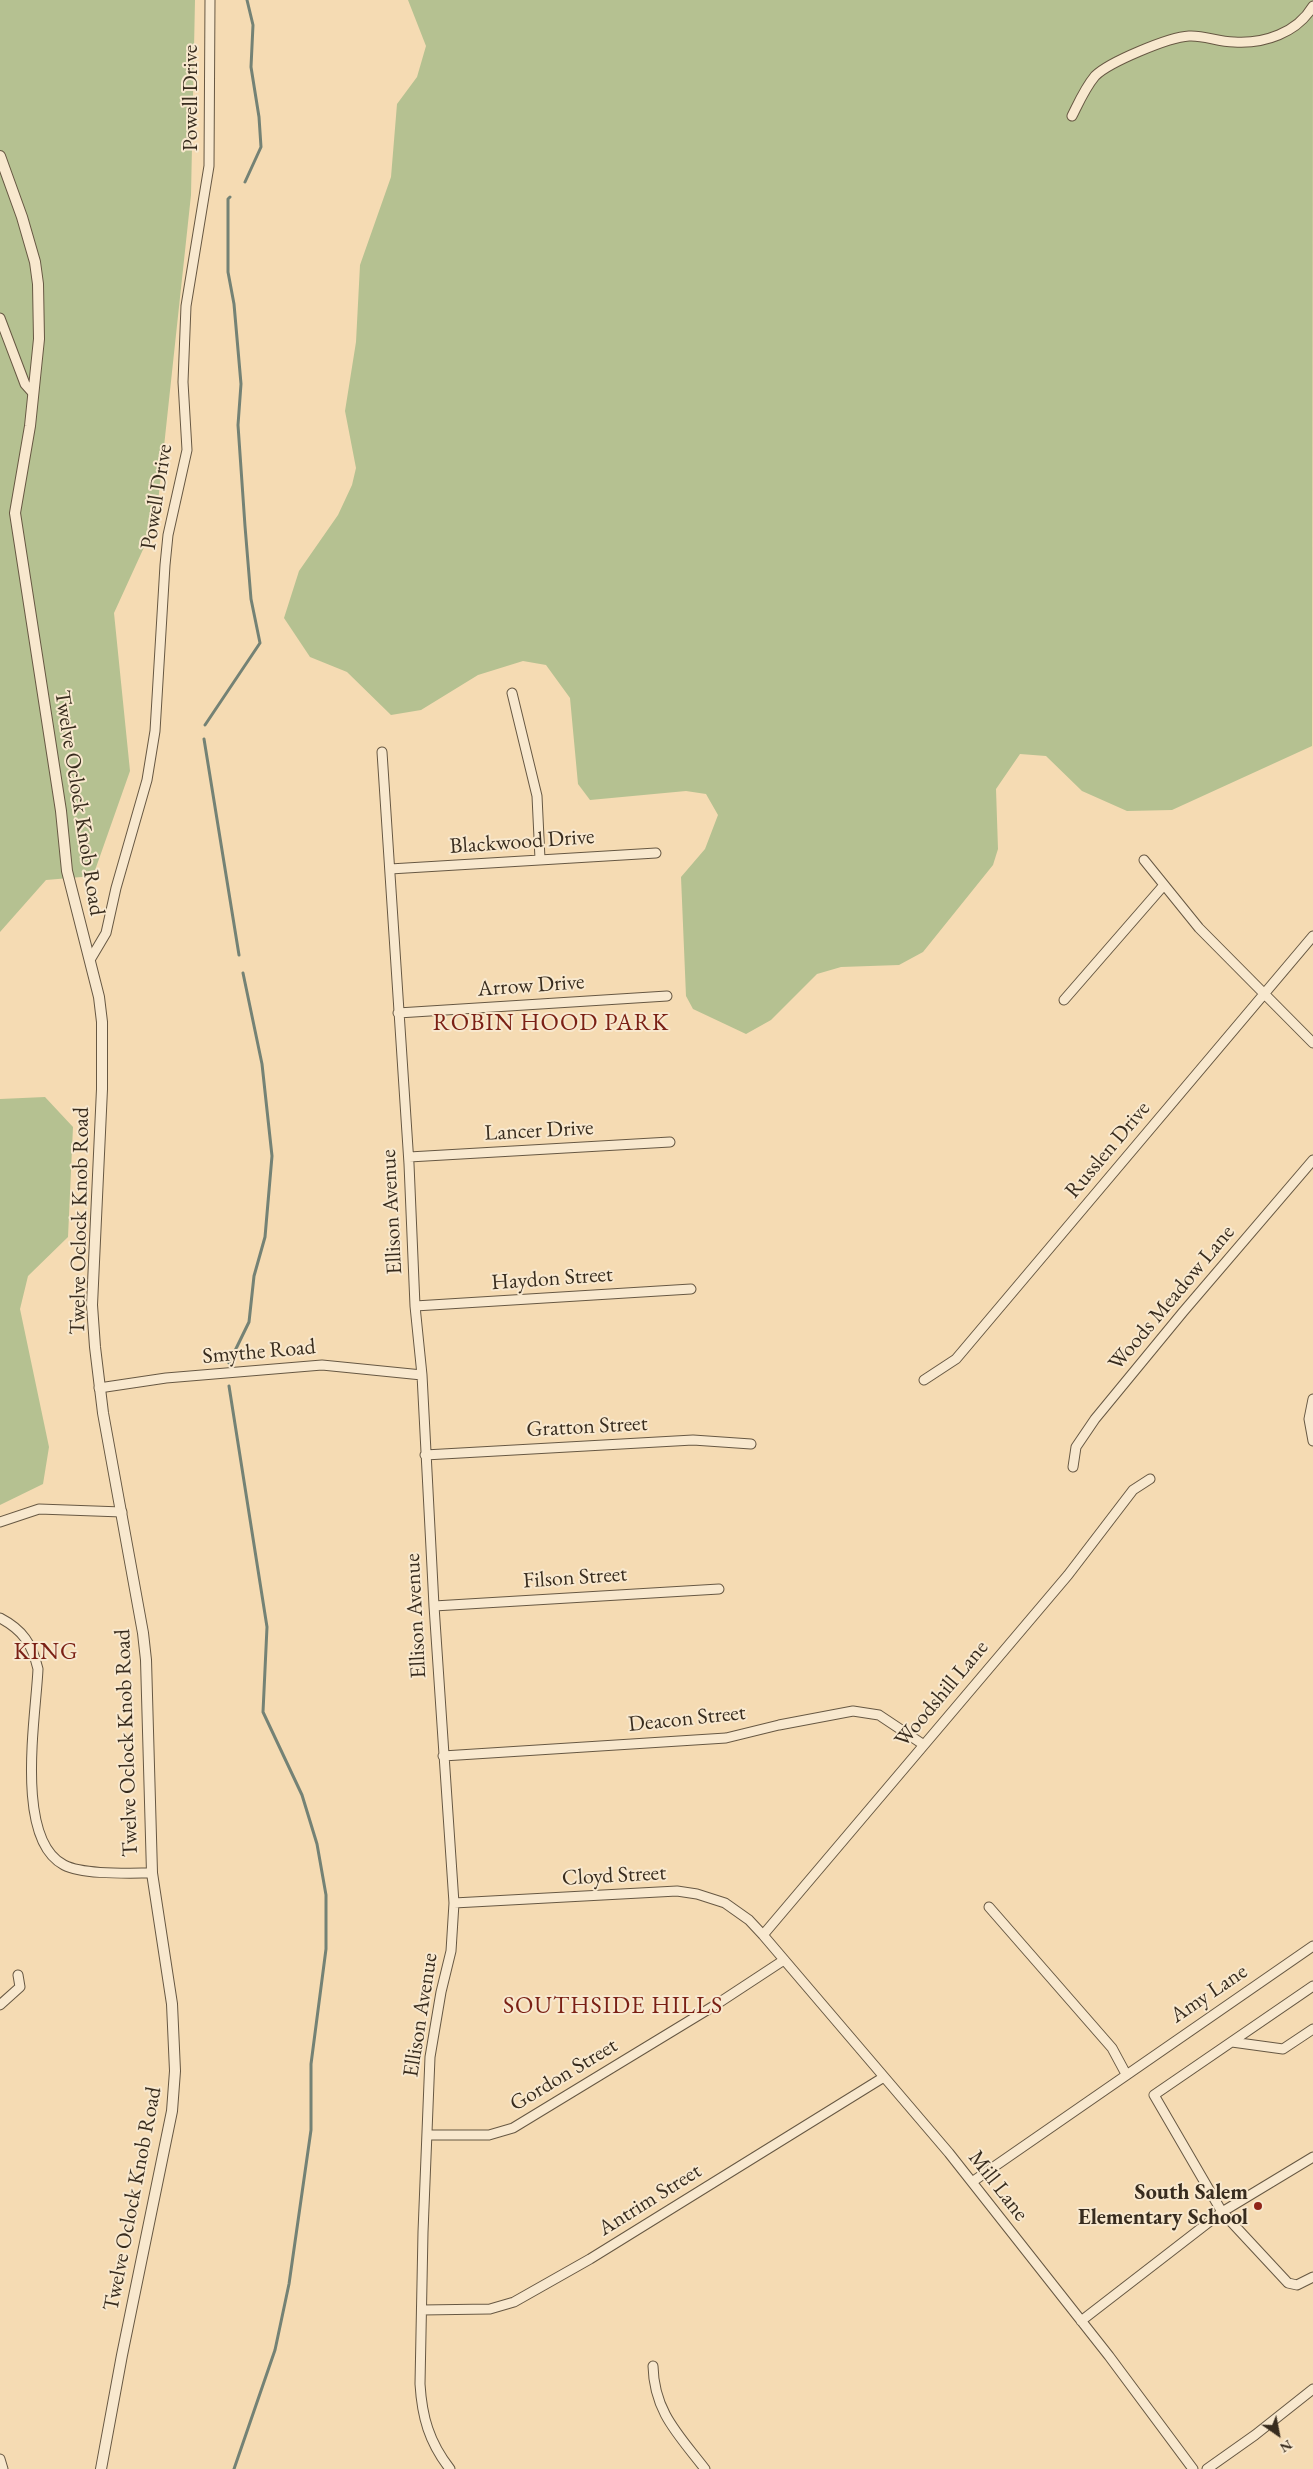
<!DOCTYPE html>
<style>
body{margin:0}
#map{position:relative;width:1313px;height:2469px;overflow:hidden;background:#f5dbb3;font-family:"EB Garamond",serif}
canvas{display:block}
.north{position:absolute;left:1253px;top:2409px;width:50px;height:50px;-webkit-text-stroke:4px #f8e8ce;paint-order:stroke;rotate:147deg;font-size:14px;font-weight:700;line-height:20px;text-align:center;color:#382c1e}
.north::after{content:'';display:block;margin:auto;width:18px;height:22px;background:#382c1e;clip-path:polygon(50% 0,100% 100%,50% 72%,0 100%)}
</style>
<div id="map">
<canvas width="1313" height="2469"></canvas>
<div class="north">N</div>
</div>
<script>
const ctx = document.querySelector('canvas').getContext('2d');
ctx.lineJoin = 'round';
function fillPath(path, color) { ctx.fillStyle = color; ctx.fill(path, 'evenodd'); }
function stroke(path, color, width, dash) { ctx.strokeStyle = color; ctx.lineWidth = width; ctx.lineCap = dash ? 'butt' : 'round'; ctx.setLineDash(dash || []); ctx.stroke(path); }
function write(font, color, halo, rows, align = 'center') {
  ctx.font = font + ' "EB Garamond",serif'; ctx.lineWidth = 4; ctx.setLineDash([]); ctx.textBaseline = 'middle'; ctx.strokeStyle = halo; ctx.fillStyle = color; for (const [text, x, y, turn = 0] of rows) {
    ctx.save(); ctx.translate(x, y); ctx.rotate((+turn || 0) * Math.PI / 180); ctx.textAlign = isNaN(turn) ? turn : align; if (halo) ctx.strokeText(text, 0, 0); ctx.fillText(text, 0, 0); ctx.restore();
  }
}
fillPath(new Path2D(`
 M0 0H195L191 195 156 521 114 613 130 771 93 876 46 880 0 932Z
 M408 0H1313L1312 746 1172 810 1127 811 1082 791 1046 756 1020 754 996 789 998 849 993 865 923 952 899 965 841 967 817 974 771 1020 746 1034 693 1009 686 996 681 877 705 849 718 815 706 794 686 791 590 800 578 784 570 698 546 665 523 661 478 675 421 710 391 715 347 672 310 657 284 618 299 571 338 515 352 485 356 468 345 411 356 342 360 265 391 177 397 104 417 77 426 46Z
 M45 1097 73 1127 68 1237 28 1276 20 1309 49 1447 43 1484 0 1505V1099Z`), '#b5c191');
stroke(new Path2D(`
 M245 182 261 147 259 117 251 67 253 25 247 0
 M205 725 260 643 251 599 245 526 238 425 241 384 234 304 228 272V199L230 197
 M204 739 239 955
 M229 1363 249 1322 254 1276 265 1237 272 1156 262 1064 243 973
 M229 1386 267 1627 263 1712 302 1795 317 1844 326 1895V1949L311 2064V2130L289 2284 275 2350 234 2469`), '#748275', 3);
const minor = new Path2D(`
 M1072 116C1079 102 1085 88 1095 76 1109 62 1169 37 1189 36 1204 35 1218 42 1234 42 1264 44 1297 33 1313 6
 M0 318 25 384 33 393
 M512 693 537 796 540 859
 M382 752 409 1164 415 1306 422 1375 434 1606 454 1903 451 1951 441 1992 430 2057 423 2232 420 2384C422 2417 429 2442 450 2469
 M1144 860 1199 928 1313 1043
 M390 869 656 853
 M90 960 106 933 116 888 147 780 155 731 165 565 168 535 187 450 183 382 186 306 209 166 210 0
 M1064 1000 1164 885
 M398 1013 667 996
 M409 1157 670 1142
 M415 1306 691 1289
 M924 1380 956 1359 1313 936
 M99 1388 166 1378 322 1365 422 1375
 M1313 1399 1309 1419 1313 1441
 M425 1455 693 1440 751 1444
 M1073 1467 1076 1447 1095 1419 1183 1312 1313 1160
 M0 1522 39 1509 122 1512
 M434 1606 719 1589
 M0 1618C23 1630 32 1644 38 1669 36 1716 14 1839 64 1865 83 1875 129 1873 152 1873
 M443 1756 726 1738 779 1725 853 1711 879 1715 924 1745
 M454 1903 677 1891 697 1894 725 1903 749 1920 763 1935 949 2153 1109 2356 1193 2469
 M989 1907 1112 2048 1126 2074
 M763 1935 1068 1575 1133 1490 1150 1479
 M1313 1986 1154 2095 1222 2212 1288 2283 1297 2285 1313 2277
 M0 2005 20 1987 18 1975
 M1232 2042 1283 2049 1313 2029
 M427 2135H489L513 2128 717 2004 784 1960
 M972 2182 1313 1946
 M422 2310 490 2309 514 2302 590 2259 884 2077
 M1081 2321 1222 2212 1313 2157
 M653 2366C654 2412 679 2435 705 2469
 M0 2459 3 2469
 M1207 2469 1255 2435 1313 2389`);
const tertiary = new Path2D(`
 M0 156 22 217 35 262 38 284 39 339 30 426 15 513 61 811 67 871 99 997 102 1022V1089L92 1305 95 1347 103 1413 143 1633 146 1660 152 1873 172 2004 175 2071 172 2111 122 2355 101 2469`);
stroke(minor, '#675843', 11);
stroke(tertiary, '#675843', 12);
stroke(minor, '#f8e8ce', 9);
stroke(tertiary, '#f8e8ce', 10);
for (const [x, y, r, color] of [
 [1258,2206,5,"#8f2418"]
]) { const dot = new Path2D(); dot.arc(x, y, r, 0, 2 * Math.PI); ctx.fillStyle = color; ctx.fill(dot); stroke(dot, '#f8e8ce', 2); }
write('22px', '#382c1e', '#f8e8ce', [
 ["Powell Drive",191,98,-90],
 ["Powell Drive",157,497,-81],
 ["Twelve Oclock Knob Road",79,803,81],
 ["Blackwood Drive",522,842,-4],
 ["Arrow Drive",531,986,-4],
 ["Lancer Drive",539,1131,-3],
 ["Russlen Drive",1108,1150,-50],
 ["Ellison Avenue",392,1212,-93],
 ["Twelve Oclock Knob Road",80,1221,-89],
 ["Haydon Street",552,1279,-4],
 ["Woods Meadow Lane",1172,1298,-50],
 ["Smythe Road",259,1352,-5],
 ["Gratton Street",587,1427,-3],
 ["Filson Street",575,1578,-4],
 ["Ellison Avenue",416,1616,-93],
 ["Woodshill Lane",942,1694,-50],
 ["Deacon Street",687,1719,-6],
 ["Twelve Oclock Knob Road",127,1743,-92],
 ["Cloyd Street",614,1876,-3],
 ["Amy Lane",1209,1994,-34],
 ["Ellison Avenue",421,2015,-81],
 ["Gordon Street",564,2075,-31],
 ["Mill Lane",998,2186,52],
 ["Twelve Oclock Knob Road",133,2199,-79],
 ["Antrim Street",650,2200,-32]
]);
write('bold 22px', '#382c1e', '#f8e8ce', [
 ["South Salem",1248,2193],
 ["Elementary School",1248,2218]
], 'right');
ctx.letterSpacing = '1px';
write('24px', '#7a1f14', '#f8e8ce', [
 ["ROBIN HOOD PARK",551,1023],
 ["KING",46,1652],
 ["SOUTHSIDE HILLS",613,2006]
]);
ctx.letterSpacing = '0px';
</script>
